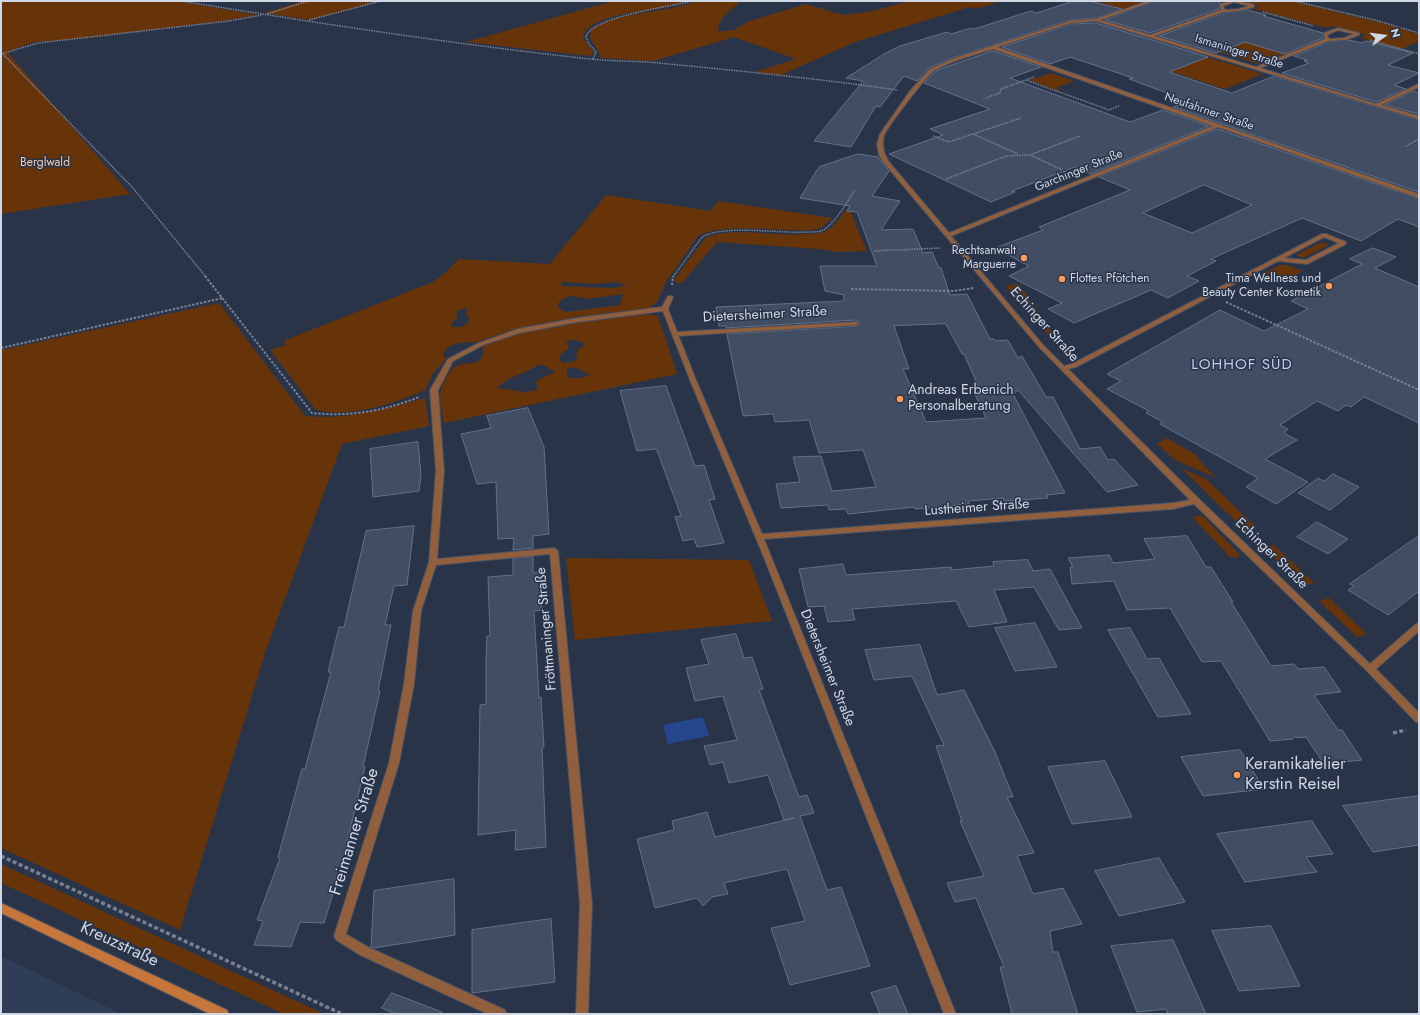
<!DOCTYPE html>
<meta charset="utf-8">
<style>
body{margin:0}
#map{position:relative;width:1420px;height:1015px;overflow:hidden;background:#293449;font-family:Jost,sans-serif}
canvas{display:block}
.frame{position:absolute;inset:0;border:2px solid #d0d7e5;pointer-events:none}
.north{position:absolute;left:1364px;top:16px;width:40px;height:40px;-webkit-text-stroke:3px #293449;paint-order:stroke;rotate:76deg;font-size:11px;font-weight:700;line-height:16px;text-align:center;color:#d0d7e5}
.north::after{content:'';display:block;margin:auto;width:14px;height:18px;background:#d0d7e5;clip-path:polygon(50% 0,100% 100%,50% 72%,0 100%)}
</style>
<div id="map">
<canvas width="1420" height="1015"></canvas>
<div class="frame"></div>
<div class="north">N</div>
</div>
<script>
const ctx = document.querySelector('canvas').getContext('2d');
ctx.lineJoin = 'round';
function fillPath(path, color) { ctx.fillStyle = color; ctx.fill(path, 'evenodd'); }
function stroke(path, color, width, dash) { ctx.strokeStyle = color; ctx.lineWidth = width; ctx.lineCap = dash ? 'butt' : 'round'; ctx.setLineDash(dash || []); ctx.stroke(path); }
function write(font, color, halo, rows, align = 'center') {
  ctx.font = font + ' Jost,sans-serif'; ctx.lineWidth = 3; ctx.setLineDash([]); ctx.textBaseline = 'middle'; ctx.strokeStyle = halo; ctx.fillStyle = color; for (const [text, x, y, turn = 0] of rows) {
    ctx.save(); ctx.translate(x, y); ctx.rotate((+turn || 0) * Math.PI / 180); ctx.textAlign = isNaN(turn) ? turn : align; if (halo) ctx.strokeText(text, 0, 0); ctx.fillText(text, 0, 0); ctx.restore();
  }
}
fillPath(new Path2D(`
 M1 956 122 1014H1Z`), '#2f3d58');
fillPath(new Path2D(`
 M1 1H176L258 15 223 21 76 39 34 42 9 51V54L130 194 1 214Z
 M303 1H379L310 20 264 13Z
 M614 1H688C679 4 670 6 661 8 642 12 587 15 583 38L594 53 590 56 466 42Z
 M697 1H741C731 11 719 16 718 32L734 30 750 21 806 4 832 12 845 15 873 11 909 1H1002L976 9 970 7 855 42 781 75 755 72 796 59 734 37 653 61 602 58 600 57C600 47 585 40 592 29 624 10 663 14 697 1Z
 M1096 1H1145L1122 9Z
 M1246 1H1291L1386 24 1419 34V41L1402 49 1361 38 1366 35 1333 26 1327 28 1254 9 1259 6 1243 2Z
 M1215 17 1284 54 1259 64 1209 49Z
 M1207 57 1263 74 1225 89 1170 71Z
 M1051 73 1074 81 1056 88 1060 90 1058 91 1030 80Z
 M870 179 847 210 850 211 866 249 865 251 839 252 819 249 717 242 682 283H677L674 280 705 238C731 226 776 237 805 234 812 234 820 234 826 231 841 223 855 195 865 180Z
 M606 195 711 211 718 201 832 218 821 228 812 230C783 232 721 222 698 236L666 282 658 300 649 309 575 317 516 329 477 342 457 343 448 347 443 354 446 359 432 375 426 389C400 403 342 420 315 409L270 350 286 345 284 341 288 339 433 282 445 273 459 259 550 264ZM562 282 594 284 617 282 627 286 610 288 561 286ZM623 294 620 305 567 312C561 311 558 309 558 303L566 297 573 296 586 299ZM467 308V312L465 313 469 317 468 323 461 327H451L453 321 457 318V310Z
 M1322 242 1329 245 1303 258 1296 255Z
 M1280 265H1287L1303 271C1285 281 1283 281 1264 273Z
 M1019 284 1067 354H1065L1006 286Z
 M219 303 305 416C349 420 384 409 425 398L429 426 342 444 266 650 180 930 1 848V350Z
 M648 314 658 316 677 374 444 423C443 414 439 403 440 395 442 385 446 374 454 368 465 358 486 371 483 346L519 333 575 322ZM576 340 584 343 583 347 578 349 576 361 563 363 560 360V355L569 348 566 341ZM538 365H544L555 372 538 380 536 384 538 387 536 390 521 393 520 391 497 388C506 377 526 373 538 365ZM570 367 579 369 590 375 580 378H570L567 375V369Z
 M1167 438 1196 455 1205 467 1217 478 1175 460 1157 444Z
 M1181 468 1206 479 1256 527 1245 530Z
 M1202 515 1241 556 1231 558 1192 517Z
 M1274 545 1314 583 1303 586 1264 548Z
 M566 558 749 560 772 621 575 640Z
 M1329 598 1367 634 1357 637 1319 601Z
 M1 864 324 1014H284L1 883Z`), '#67340a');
fillPath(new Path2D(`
 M703 717 709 736 668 744 663 725Z`), '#25458c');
const building = new Path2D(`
 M1074 1H1089L1122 9 1096 18 1070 20 955 57 929 68 917 81 904 76 880 107 876 106 851 147 814 141 863 81 846 78 884 54 900 46 947 32 951 34 971 28 974 29 1031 11 1036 13Z
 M1155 1H1214L1220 2 1219 9 1150 33 1105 20Z
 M1248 10 1266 15 1263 16 1323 33V38L1285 54 1245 42 1216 53 1159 36 1223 13Z
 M1096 23 1208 57 1169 72 1232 93 1274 76 1419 120V192L1173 107 1189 101 1129 79 1133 78 1070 57 1050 64 1002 47 1071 24Z
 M1349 40 1361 43 1367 41 1413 53 1388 65 1419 73 1394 85 1406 89 1376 102 1282 73 1309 63 1304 61 1307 60 1294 56 1328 42Z
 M993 51 1041 67 1010 78 1130 122 1163 110 1209 126 1091 174 1075 167 1012 191 1015 192 991 202 889 154 943 135 930 129 990 109 924 83 936 71 943 68Z
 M1414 91 1419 93V114L1385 105Z
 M1218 129 1419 199V227L1398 219 1361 241 1302 218 1211 259 1216 261 1187 276 1199 281 1168 298 1151 290 1074 323 1048 309 1062 303 1009 276 1029 266 995 248 1043 230 1039 227 1130 190 1099 177ZM1204 185 1252 205 1192 233 1143 213Z
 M858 154 878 157 889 171 872 196 900 201 881 230 913 229 923 253 932 252 939 268H941L950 295 967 294 990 339H994L996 341 1008 340 1018 358 1022 356 1046 397H1053L1080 449 1100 447 1108 460 1114 459 1138 485 1107 492 1018 390 1013 394 1065 493 1047 495 1048 498 1004 501 1003 498 969 501V504L915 509 914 507 848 514 846 509 829 510 828 505 781 508 776 484 800 482 793 457 821 456 832 491 876 487 863 450 819 453 809 420 775 422 773 414 743 416 727 334 858 326 860 323 856 320 726 328V326H719L716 307 844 301V295L825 291 820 266H877L857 212 847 211 850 206 800 198 819 167ZM946 324 962 354H964L981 392H974L986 418 926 422 903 369H909L894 326Z
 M1373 248 1396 257 1375 268 1419 287V423L1364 397 1351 407 1346 405 1338 411 1317 401 1280 425 1288 429 1284 433 1297 440 1265 459 1308 482 1276 504 1246 487 1258 478 1160 424 1163 422 1146 413 1149 411 1107 389 1121 381 1107 374 1220 310 1264 331 1308 309 1291 301 1362 264 1350 259Z
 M666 386 695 466 704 465 715 499 709 500 724 543 697 547 694 539 683 541 675 517 681 516 658 453 656 449 637 451 620 391Z
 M528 408 544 447 549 534 533 536V548L513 550 514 538 498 539 496 482 477 484 461 434 491 428 487 416Z
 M418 442 421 475 419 491 373 497 370 449Z
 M1333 474 1359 487 1330 510 1298 493 1318 478 1324 481Z
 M1317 522 1348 539 1328 554 1297 537Z
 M414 526 407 585 394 586 385 625H391L378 691H380L363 767H365L344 855H345L324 923 300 922 291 947 254 945 263 921 257 920 280 858 278 857 302 769H305L331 672H328L339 627H344L366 531Z
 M1187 536 1206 567H1211L1233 602H1231L1271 666 1294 664 1298 669 1324 667 1341 692 1314 695 1338 730H1342L1362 760 1324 764 1306 737 1297 738 1296 736 1293 739 1270 741 1221 661 1202 662 1170 608 1127 610 1114 581 1072 584 1070 567H1073L1068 558 1109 555 1113 563 1155 559 1144 539Z
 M1419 536V591L1388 615 1348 590 1354 586 1350 584Z
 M533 557V573L539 572 542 610 534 611 539 698 541 697 544 747 542 748 546 847 515 850 516 830 478 835 480 705 486 704V658L487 636H490L488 577 513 575V559Z
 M1028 560 1033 571 1050 569 1082 628 1059 630 1034 587 994 590 1007 622 969 627 956 601 852 609 855 620 828 622 824 606 808 607 799 569 843 564 846 575 951 567 952 570 994 566 993 562Z
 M1035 623 1057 667 1015 671 995 628Z
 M1130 628 1147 659 1159 658 1191 714 1158 717 1108 630Z
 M736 634 744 658 752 657 763 689 759 690 799 797 807 795 814 813 800 816 827 890 841 887 870 966 790 985 771 928 805 921 787 869 724 883 728 894 712 897 703 906 697 898 655 908 637 839 674 830 672 821 707 812 715 837 794 818 784 820 768 775 729 783 723 762 710 765 704 746 737 740 723 696 695 701 686 668 709 664 701 640Z
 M920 645 937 695 964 690 995 752 1013 797H1007L1034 853 1017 856 1033 894 1063 888 1082 924 1050 931 1053 952H1058L1078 1014H1012L1000 967H1004L976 898 955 902 947 883 984 876 960 821H962L936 746 944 745 912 676 874 680 865 650Z
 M1240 750 1264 789 1203 796 1181 757Z
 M1105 761 1132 817 1072 824 1048 767Z
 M1419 796V845L1373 852 1343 806Z
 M1312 821 1333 854 1306 857 1317 872 1245 882 1217 834Z
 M1159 858 1185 902 1119 916 1095 871Z
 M454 879 455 935 374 948 371 947 374 891Z
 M551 919 555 982 472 993V930Z
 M1271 926 1300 986 1239 991 1212 931Z
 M1173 940 1206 1014H1168L1166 1009 1137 1012 1111 946Z
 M896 986 908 1014H880L871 993Z
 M392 993 442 1012V1014H395L382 1008Z`);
fillPath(building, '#414d63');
stroke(building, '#647088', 1);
const service = new Path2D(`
 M856 322 858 323V325L676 336 673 334 676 332Z`);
const minor = new Path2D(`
 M1148 1H1154L1100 20 1150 35 1221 10 1220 4C1233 0 1242 1 1254 5V7L1239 11 1223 12 1154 36 1256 67 1325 39 1324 33 1338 28 1359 33V35L1345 40 1328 41 1260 68 1376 104 1419 84V87L1381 105 1419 116V119L1096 21 1071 23 997 47 1419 194V198L1218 127 951 236 1043 345 1064 366 1072 364 1322 234H1326L1346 242V244L1307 264 1278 261 1076 367 1068 369 1199 499 1370 664 1416 624 1419 623V631L1376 669 1419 713V723L1416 722 1367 671 1194 504 1173 509 764 539 956 1014H944L763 555 690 380 663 311 577 322 519 333 483 345 453 361 438 390 444 471 437 559 554 548 558 551 592 904 588 1014H576L580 904 550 554 436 565 421 611 414 684 399 763 346 934 368 947 505 1010 507 1014H488L360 955 336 940 334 936 389 763 404 684 413 611 429 562 436 471 430 390 448 359 479 343 518 329 577 318 662 307 668 296H672L673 297 668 309 696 380 762 534 1173 503 1190 500 1039 347 885 164 879 155 877 144 880 134 910 91 930 69 955 58 1070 21 1096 19ZM1234 2 1249 6 1239 9 1225 10 1223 6ZM1338 30 1354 34 1344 38 1329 39 1327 35ZM993 49 1213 126 949 233 889 162C884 154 881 146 884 136 887 127 927 75 935 70 953 60 974 55 993 49ZM1324 237 1339 243 1306 260 1284 258Z`);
const secondary = new Path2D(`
 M1 903 227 1010 229 1014H210L1 913Z`);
stroke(service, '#475165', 2);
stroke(minor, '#475165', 2);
stroke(secondary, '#475165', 2);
stroke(new Path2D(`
 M181 1C317 23 453 44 590 59 610 61 629 61 648 62 731 70 814 78 897 90
 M1294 1 1375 20 1419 33
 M1263 12 1314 26
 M267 14 308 1
 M309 20 381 1
 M1370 40 1419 54
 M1 52 133 188 206 277
 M1 54 38 43 229 21 262 15
 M593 59 596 52 589 44 586 37C590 17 673 6 693 1
 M1026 80 1109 110 1119 106
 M986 98 1000 93 1001 89 1034 77
 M973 134 1018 154
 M933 136 949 142 1021 118
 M1406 146 1419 139
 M1030 155 1067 172
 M946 179 1006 156 1030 155 1080 136
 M874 251 940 248
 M673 277 702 237C725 224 780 234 808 232 813 232 821 232 825 229 838 219 846 203 855 190`), '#788193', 1.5, [1.5, 1]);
stroke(new Path2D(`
 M205 276 312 413C349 417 384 411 419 397
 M672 285 673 276
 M851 289 954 291 974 288
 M1226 302 1419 390
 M1 348 223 298`), '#788193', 2, [2.5, 1.5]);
stroke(new Path2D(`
 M1393 733 1406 730
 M1 856 342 1014`), '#788193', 3.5, [4, 2.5]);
fillPath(service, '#925f3d');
fillPath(minor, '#925f3d');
fillPath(secondary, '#c6753b');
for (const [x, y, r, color] of [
 [1024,258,4,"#fe9c57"],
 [1062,279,4,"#fe9c57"],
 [1329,286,4,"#fe9c57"],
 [900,399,4,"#fe9c57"],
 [1237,775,4,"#fe9c57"]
]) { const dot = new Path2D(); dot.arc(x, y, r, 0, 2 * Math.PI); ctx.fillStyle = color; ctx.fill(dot); stroke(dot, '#293449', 1.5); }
write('12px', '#d0d7e5', '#293449', [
 ["Ismaninger Straße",1239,52,17],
 ["Neufahrner Straße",1209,112,19],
 ["Garchinger Straße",1079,171,-22]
]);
write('12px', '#f4c8ad', '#293449', [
 ["Berglwald",45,163]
]);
write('12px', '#d0d7e5', '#293449', [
 ["Rechtsanwalt",1016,251],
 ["Marguerre",1016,265],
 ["Flottes Pfötchen",1070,279,"left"],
 ["Tima Wellness und",1321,279],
 ["Beauty Center Kosmetik",1321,293]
], 'right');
write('14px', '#d0d7e5', '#293449', [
 ["Dietersheimer Straße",765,315,-3],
 ["Echinger Straße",1044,325,48],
 ["Lustheimer Straße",977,508,-4],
 ["Echinger Straße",1271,554,44],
 ["Fröttmaninger Straße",547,629,-95],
 ["Dietersheimer Straße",827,668,68]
]);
write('14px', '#d0d7e5', '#293449', [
 ["Andreas Erbenich",908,391],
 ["Personalberatung",908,407]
], 'left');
ctx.letterSpacing = '1px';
write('15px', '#c0cee9', '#293449', [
 ["LOHHOF SÜD",1242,365]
]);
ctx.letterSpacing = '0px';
write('17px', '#d0d7e5', '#293449', [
 ["Keramikatelier",1245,765],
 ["Kerstin Reisel",1245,785]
], 'left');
write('17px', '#d0d7e5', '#293449', [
 ["Freimanner Straße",355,832,-73],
 ["Kreuzstraße",119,945,25]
]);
</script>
